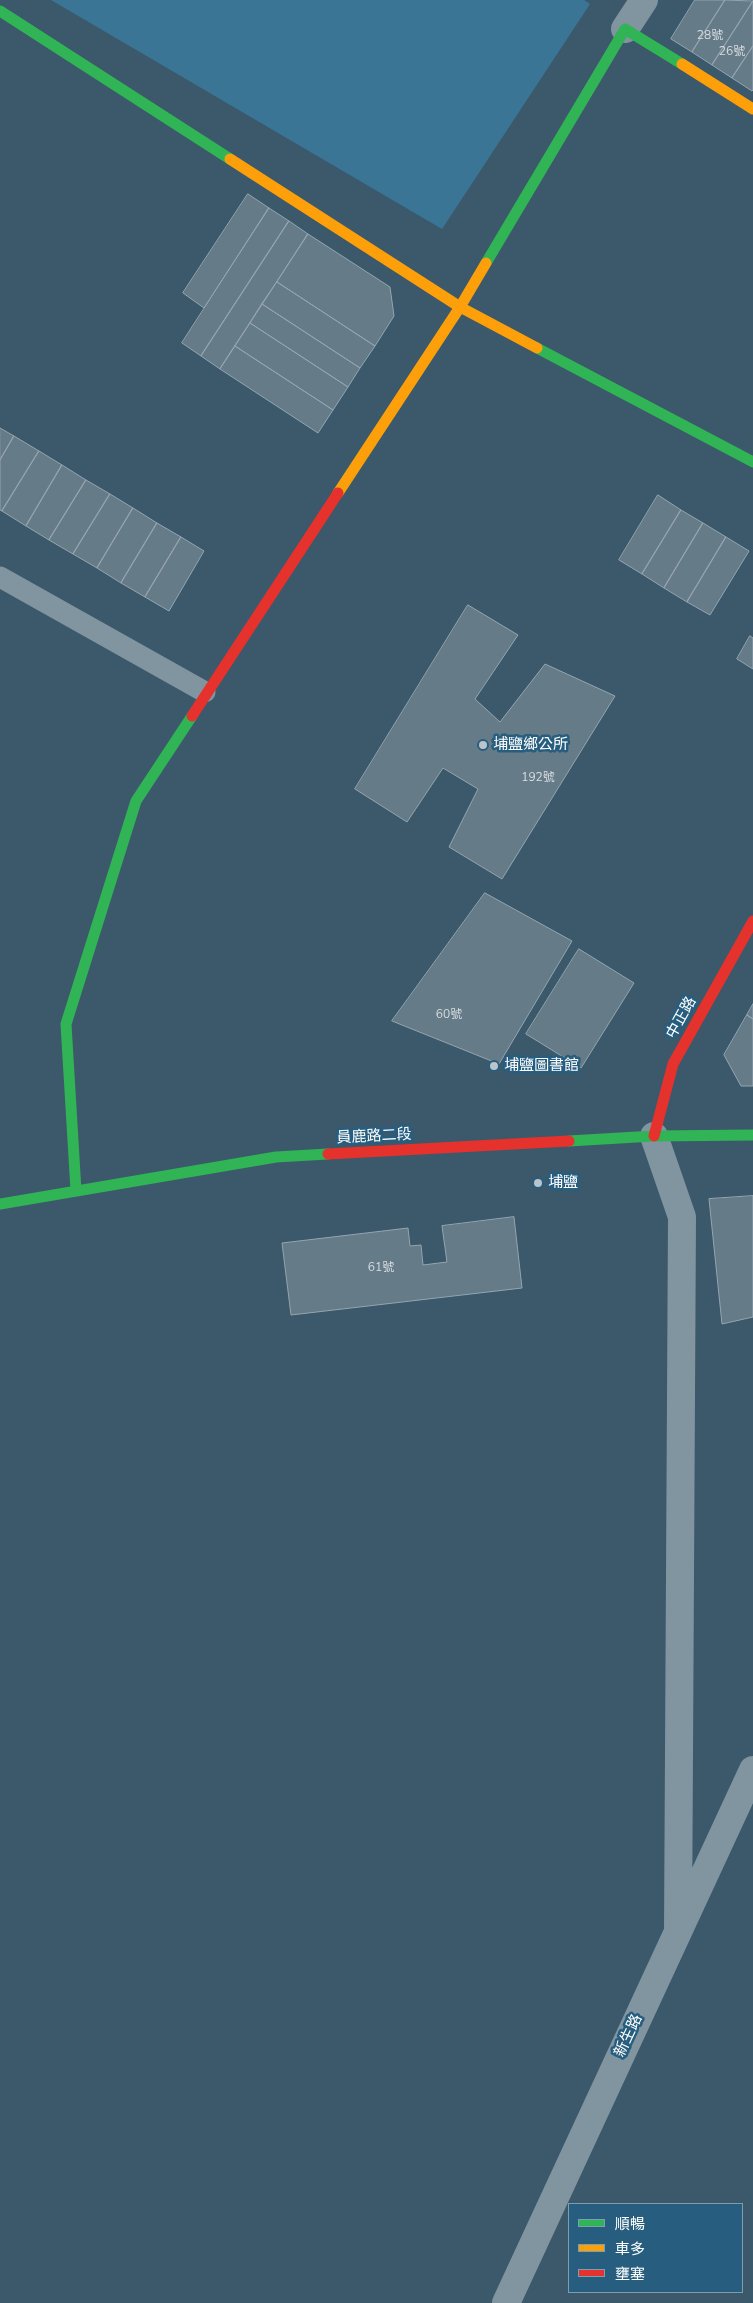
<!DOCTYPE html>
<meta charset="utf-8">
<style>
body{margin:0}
#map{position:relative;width:753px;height:2303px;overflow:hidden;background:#3b596b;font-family:"Nunito Sans","Noto Sans TC",sans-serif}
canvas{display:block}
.legend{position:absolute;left:568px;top:2203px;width:175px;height:90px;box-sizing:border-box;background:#275e7f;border:1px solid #7d9eb2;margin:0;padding:6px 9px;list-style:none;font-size:15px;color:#fff}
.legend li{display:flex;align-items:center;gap:10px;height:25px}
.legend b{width:25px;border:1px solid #7d9eb2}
</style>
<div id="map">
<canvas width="753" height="2303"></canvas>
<ul class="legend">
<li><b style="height:6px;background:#30b455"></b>順暢</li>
<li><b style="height:6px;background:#ff9f0a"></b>車多</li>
<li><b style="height:6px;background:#e5322d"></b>壅塞</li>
</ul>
</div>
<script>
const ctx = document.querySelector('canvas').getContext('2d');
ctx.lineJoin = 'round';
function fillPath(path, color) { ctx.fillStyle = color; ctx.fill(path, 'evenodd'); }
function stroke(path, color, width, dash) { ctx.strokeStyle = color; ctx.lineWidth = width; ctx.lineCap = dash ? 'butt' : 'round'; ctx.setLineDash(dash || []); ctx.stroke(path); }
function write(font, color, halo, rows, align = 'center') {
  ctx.font = font + ' "Nunito Sans","Noto Sans TC",sans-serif'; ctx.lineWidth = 5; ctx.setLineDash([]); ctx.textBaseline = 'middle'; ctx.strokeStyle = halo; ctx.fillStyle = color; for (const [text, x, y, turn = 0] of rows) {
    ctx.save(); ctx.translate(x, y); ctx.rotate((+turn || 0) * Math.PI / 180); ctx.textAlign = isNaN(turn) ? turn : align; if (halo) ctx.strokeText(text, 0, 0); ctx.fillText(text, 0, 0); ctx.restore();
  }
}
fillPath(new Path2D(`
 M51 0H584L590 4 442 229Z`), '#3b7595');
const building = new Path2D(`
 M695 0H725L692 52 671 39Z
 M725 0 753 1 712 65 692 52Z
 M753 1V46L732 78 712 65Z
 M753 46V90L752 91 732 78Z
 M248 194 269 208 204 308 183 293Z
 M269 208 289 221 201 356 182 343Z
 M289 221 308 234 220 369 201 356Z
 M308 234 390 287 394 316 375 346 277 282Z
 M277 282 375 346 360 368 262 304Z
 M262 304 360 368 348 387 250 323Z
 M250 323 348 387 333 410 235 346Z
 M235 346 333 410 318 433 220 369Z
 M0 428 14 436 0 460Z
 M14 436 39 451 2 511 0 510V460Z
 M39 451 62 465 26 526 2 511Z
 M62 465 86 480 49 540 26 526Z
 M86 480 110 494 73 554 49 540Z
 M110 494 133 508 97 568 73 554Z
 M658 495 681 510 642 574 619 560Z
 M133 508 157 523 121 583 97 568Z
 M681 510 703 523 664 588 642 574Z
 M157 523 181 537 145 597 121 583Z
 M703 523 726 537 687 602 664 588Z
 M181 537 204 551 169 611 145 597Z
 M726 537 749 551 710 615 687 602Z
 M468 605 518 635 475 699 500 722 545 664 615 696 502 879 449 847 478 789 443 768 407 822 355 789Z
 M750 636 753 638V669L737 659Z
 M485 893 572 941 499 1064 392 1021Z
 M579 949 634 983 581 1068 526 1034Z
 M753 1004V1019L747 1015Z
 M747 1015 753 1019V1086H741L724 1055Z
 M753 1196V1317L722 1324 709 1199Z
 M514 1217 522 1288 291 1315 282 1243 408 1228 410 1246 421 1245 423 1265 447 1262 442 1226Z`);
fillPath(building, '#657b88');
stroke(building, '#94a5b0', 1);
stroke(new Path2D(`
 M0 577 205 692`), '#8195a1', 21);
stroke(new Path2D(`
 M625 29 644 0
 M654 1136 682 1217 678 1931
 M506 2303 753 1770`), '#8195a1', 28);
stroke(new Path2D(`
 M0 11 230 159
 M486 263 625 29 682 64
 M537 348 753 462
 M569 1141 654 1136 753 1135
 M76 1191 66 1024 136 801 192 716
 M0 1204 276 1157 328 1154`), '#30b455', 11);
stroke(new Path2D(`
 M682 64 753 109
 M230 159 460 307 537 348
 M338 493 460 307 486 263`), '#ff9f0a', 11);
stroke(new Path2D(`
 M192 716 338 493
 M654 1136 673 1064 753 921
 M328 1154 569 1141`), '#e5322d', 11);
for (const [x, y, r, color] of [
 [483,745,5,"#bac5cb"],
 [494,1066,5,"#bac5cb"],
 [538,1183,5,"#bac5cb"]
]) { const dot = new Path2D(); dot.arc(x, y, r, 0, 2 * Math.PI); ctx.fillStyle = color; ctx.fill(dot); stroke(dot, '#275e7f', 2); }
write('12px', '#d8dee1', null, [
 ["28號",710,36],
 ["26號",732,52],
 ["192號",538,778],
 ["60號",449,1015],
 ["61號",381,1268]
]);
write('15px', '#fff', '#275e7f', [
 ["埔鹽鄉公所",493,745],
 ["埔鹽圖書館",504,1066],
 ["埔鹽",548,1183]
], 'left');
write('15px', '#fff', '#275e7f', [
 ["中正路",682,1018,-61],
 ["員鹿路二段",374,1137,-3],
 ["新生路",629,2036,-65]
]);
</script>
